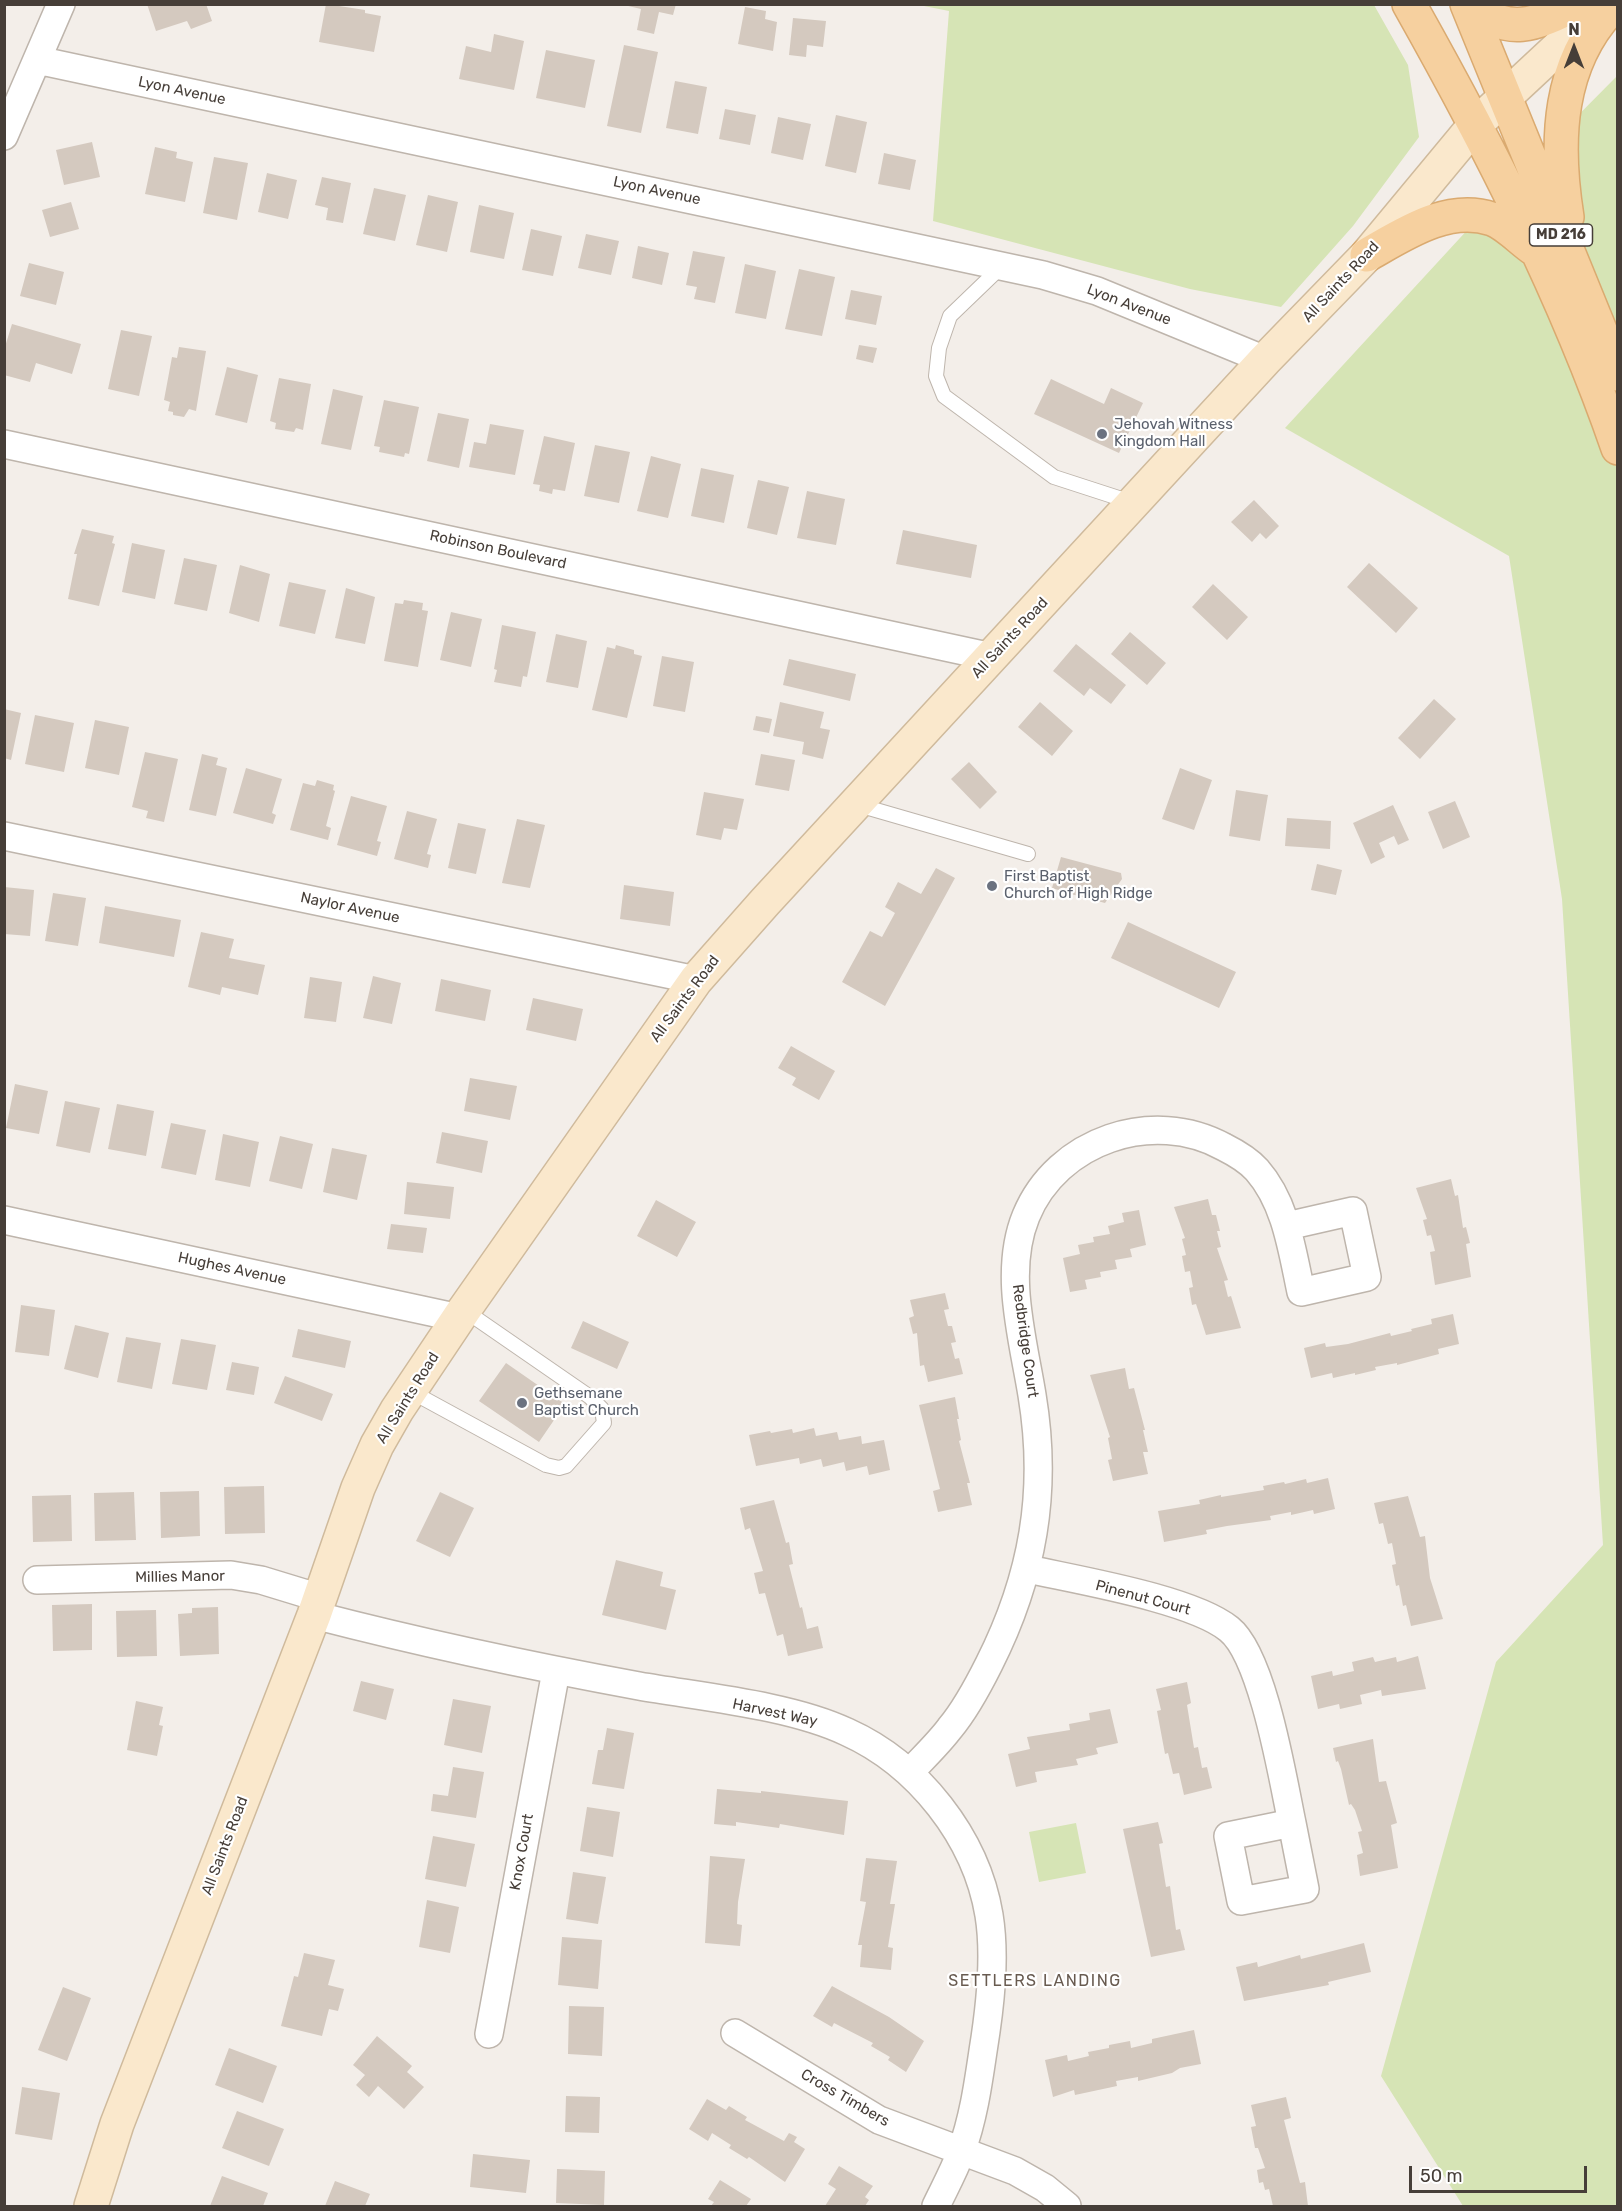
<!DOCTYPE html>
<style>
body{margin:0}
#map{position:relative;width:1622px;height:2211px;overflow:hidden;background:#f3eee9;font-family:Rubik,sans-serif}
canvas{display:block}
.frame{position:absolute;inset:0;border:6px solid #463e38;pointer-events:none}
.north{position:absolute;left:1544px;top:18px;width:60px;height:60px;-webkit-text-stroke:4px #fff;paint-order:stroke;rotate:0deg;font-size:16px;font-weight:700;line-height:24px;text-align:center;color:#463e38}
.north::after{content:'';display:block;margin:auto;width:21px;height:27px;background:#463e38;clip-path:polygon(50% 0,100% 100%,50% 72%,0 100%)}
.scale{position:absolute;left:1409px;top:2166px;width:178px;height:27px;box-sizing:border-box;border:3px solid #463e38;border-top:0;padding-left:8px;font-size:18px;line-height:21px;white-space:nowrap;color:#463e38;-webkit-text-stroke:4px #fff;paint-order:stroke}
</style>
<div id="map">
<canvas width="1622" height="2211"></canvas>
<div class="frame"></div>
<div class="north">N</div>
<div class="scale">50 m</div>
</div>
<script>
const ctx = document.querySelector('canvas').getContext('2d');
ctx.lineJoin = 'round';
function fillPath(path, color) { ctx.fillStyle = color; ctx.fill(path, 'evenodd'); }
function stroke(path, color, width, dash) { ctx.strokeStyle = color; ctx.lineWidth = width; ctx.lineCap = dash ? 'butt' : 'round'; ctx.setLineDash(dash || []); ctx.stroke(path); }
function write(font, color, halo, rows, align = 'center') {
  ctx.font = font + ' Rubik,sans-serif'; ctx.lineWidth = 4.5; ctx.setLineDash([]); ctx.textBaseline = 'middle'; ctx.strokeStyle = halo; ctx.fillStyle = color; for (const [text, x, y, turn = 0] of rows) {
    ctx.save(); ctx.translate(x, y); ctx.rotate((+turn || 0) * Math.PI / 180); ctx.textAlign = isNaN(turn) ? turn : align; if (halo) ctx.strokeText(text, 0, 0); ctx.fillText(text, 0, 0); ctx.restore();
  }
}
fillPath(new Path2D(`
 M919 5H1374L1408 65 1419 137 1353 226 1281 307 1190 289 933 221 949 11Z
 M1617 76V2206H1463L1381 2076 1496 1662 1603 1545 1562 899 1509 556 1285 428 1506 188Z
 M1076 1823 1086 1873 1039 1882 1029 1832Z`), '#d6e4b5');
fillPath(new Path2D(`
 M147 4H206L212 21 191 29 187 21 156 31Z
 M326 4 365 10V13L381 16 374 52 319 42Z
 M676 4 673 15 659 12 654 34 637 30 641 9 624 5Z
 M745 7 766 11 765 19 777 22 773 51 738 44Z
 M793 18 826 21 823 47 807 45 806 57 789 55Z
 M494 34 524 41 514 90 459 79 466 46 491 52Z
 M624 45 658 52 641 133 607 126Z
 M546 50 595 60 585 108 536 98Z
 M675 81 707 87 698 134 666 128Z
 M725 109 756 115 750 145 719 139Z
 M836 115 867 122 856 173 825 166Z
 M778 117 811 124 803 160 771 153Z
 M92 142 100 177 64 185 56 150Z
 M155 147 177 152 176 158 193 162 185 202 145 194Z
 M884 153 916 160 910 190 878 184Z
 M214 157 248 163 237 220 203 213Z
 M267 173 297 180 288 219 258 212Z
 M322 177 351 183 343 223 326 220 328 208 315 205Z
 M374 188 406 195 395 241 363 234Z
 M428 195 458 202 447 252 416 245Z
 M71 202 79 229 50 237 42 210Z
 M479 205 514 213 504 259 470 252Z
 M531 229 562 236 553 276 522 270Z
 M586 234 619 241 611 275 578 268Z
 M638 246 669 253 662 285 632 278Z
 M693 251 725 257 715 303 694 299 697 287 686 285Z
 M29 263 64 272 56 305 20 296Z
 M745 264 776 271 766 319 735 313Z
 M799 269 835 277 822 336 785 329Z
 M851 290 882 296 876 325 845 319Z
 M12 324 81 344 72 374 36 363 30 382 4 375V350Z
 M121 330 152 336 139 396 108 389Z
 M859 345 877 348 873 363 856 359Z
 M179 347 206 351 196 411 189 409 184 417 173 415V412L168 411 170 402 164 400 172 357 177 358Z
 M227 367 258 375 247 423 215 415Z
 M279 378 311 384 303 430 296 428 294 432 275 429 276 423 270 421Z
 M1051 379 1104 404 1111 388 1143 403 1119 453 1034 414Z
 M333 389 363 396 351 450 321 444Z
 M384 400 419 407 409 454 405 453 404 457 379 452 380 447 374 446Z
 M438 413 469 419 459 468 427 461Z
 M490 424 524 430 515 475 469 467 474 442 486 444Z
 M544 436 575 443 565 491 553 489 552 494 539 491 540 485 533 484Z
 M595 445 630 452 619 503 584 496Z
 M651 456 681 464 668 518 637 511Z
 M701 468 734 475 724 523 691 516Z
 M758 480 789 487 777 535 747 528Z
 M807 491 845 499 836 545 797 538Z
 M1254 500 1279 526 1266 539 1260 533 1252 542 1231 522Z
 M82 529 114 536 112 543 115 544 99 606 68 599 77 554H74Z
 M903 530 977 545 971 578 896 564Z
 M132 543 165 550 155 599 122 592Z
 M184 558 217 565 207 611 174 604Z
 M1369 563 1418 608 1396 633 1347 587Z
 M240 565 270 574 259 622 229 613Z
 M289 582 326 590 315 634 279 626Z
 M1213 584 1248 617 1227 640 1192 607Z
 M346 588 375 597 365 644 335 638Z
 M404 600 423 603 422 610 428 611 418 667 384 661 395 603 403 604Z
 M451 612 482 619 471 667 440 660Z
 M502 625 536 632 527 677 523 676 521 687 494 682 497 670 494 669Z
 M1130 632 1166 663 1147 685 1111 654Z
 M556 634 587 641 578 688 546 682Z
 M1076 644 1126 685 1111 704 1090 688 1084 696 1053 671Z
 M616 645 634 650V654L642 656 627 718 592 710 607 647 615 649Z
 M662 656 694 662 685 712 653 706Z
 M789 659 856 674 850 701 783 685Z
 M1434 699 1456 719 1420 759 1398 738Z
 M780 702 824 712 820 728 830 730 823 759 802 754 804 742 773 736Z
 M1040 702 1073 731 1052 756 1018 727Z
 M4 709 21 713 11 760 4 758Z
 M35 715 74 723 64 772 25 764Z
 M756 716 772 719 769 733 753 730Z
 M95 720 129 727 119 775 85 768Z
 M145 752 178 759 164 822 146 818 148 811 132 807Z
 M202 754 218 758 216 765 227 768 216 816 189 810Z
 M761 754 795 760 789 791 755 785Z
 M969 762 997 792 980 809 951 779Z
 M246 768 282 779 272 813 276 815 273 824 233 813Z
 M1180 768 1212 780 1194 830 1162 819Z
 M317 780 334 785 333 790 335 791 326 826 331 828 328 840 290 830 303 783 315 786Z
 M1236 790 1268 795 1260 841 1229 836Z
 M704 792 744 799 737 830 724 828 721 840 696 835Z
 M351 796 387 806 377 841 381 842 377 856 337 845Z
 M1455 801 1470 837 1443 849 1428 812Z
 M1393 805 1409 840 1398 845 1394 836 1379 843 1385 857 1371 864 1353 823Z
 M407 811 437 819 427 854 431 855 428 868 394 859Z
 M1287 818 1331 821 1330 849 1285 846Z
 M517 819 545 825 530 888 502 883Z
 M458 823 486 829 476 874 448 868Z
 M1061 857 1121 873 1122 879 1105 903 1071 894 1052 888Z
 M1317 864 1342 870 1336 895 1311 890Z
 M936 868 955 878 885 1006 842 982 870 931 882 937 895 913 885 907 898 882 921 894Z
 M624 885 674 892 670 926 620 919Z
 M4 887 34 890 30 936 4 934Z
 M53 893 86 898 78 946 45 941Z
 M105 906 181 920 174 957 99 943Z
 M1128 922 1236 972 1219 1008 1111 958Z
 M201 932 234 939 229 958 265 965 258 995 222 987 220 995 188 987Z
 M373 976 401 983 392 1024 363 1018Z
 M310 977 342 982 336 1022 304 1018Z
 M441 979 491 990 485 1021 435 1011Z
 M533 998 583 1009 576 1041 526 1030Z
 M791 1046 835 1071 819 1100 792 1085 796 1078 778 1068Z
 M470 1078 517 1086 510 1120 464 1111Z
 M15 1084 48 1091 39 1134 6 1128Z
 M65 1101 100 1108 90 1153 56 1146Z
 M117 1104 154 1111 146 1156 108 1149Z
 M171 1123 206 1130 196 1175 161 1168Z
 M442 1132 488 1141 482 1173 436 1163Z
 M223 1134 259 1142 250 1187 215 1180Z
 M280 1136 313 1144 302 1189 269 1181Z
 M332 1148 367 1155 357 1200 323 1192Z
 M1451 1179 1455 1196 1458 1195 1463 1228 1466 1227 1470 1243 1466 1244 1471 1277 1435 1285 1430 1252 1435 1251 1431 1235 1427 1236 1423 1220 1427 1219 1416 1188Z
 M407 1182 454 1187 450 1219 404 1214Z
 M1208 1199 1212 1215H1216L1220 1231H1217L1221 1247 1217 1248 1228 1280 1224 1281 1228 1297 1231 1296 1241 1328 1206 1335 1196 1304 1192 1305 1189 1288 1193 1287 1190 1271 1185 1272 1182 1256 1186 1255 1182 1239 1185 1238 1174 1207Z
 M656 1200 696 1222 677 1257 637 1236Z
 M1139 1210 1146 1245 1130 1249 1132 1257 1115 1260 1117 1269 1100 1272 1101 1277 1085 1280 1087 1289 1070 1292 1063 1258 1080 1254 1078 1245 1094 1242 1093 1237 1110 1234 1108 1226 1124 1222 1122 1213Z
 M391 1224 427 1228 423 1253 387 1249Z
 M945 1293 949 1309 944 1310 948 1326H952L956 1342 951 1343 955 1359 959 1358 963 1374 928 1382 924 1365 920 1366 917 1333 913 1334 909 1318 914 1316 910 1300Z
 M21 1305 55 1310 49 1356 15 1352Z
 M1453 1314 1459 1344 1438 1349 1439 1354 1397 1365V1363L1375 1367 1376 1370 1355 1375V1373L1333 1378 1332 1373 1311 1378 1304 1348 1325 1343 1326 1347 1348 1344 1390 1333 1391 1336 1412 1331 1411 1329 1432 1324 1431 1319Z
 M583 1321 629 1342 617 1369 571 1348Z
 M75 1325 109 1333 98 1378 64 1369Z
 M298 1329 351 1341 345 1368 292 1357Z
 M126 1337 161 1343 152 1389 117 1382Z
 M181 1339 216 1345 207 1390 172 1384Z
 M232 1362 259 1367 254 1395 226 1390Z
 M506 1363 565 1404 539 1442 479 1401Z
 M1125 1368 1129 1389 1134 1388 1145 1430H1143L1148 1452H1143L1148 1474 1113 1481 1108 1460 1112 1459 1108 1438 1110 1437 1090 1375Z
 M285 1376 333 1394 322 1421 274 1403Z
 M955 1397 959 1419H957L961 1440 959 1441 970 1483H967L972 1505 938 1512 933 1491 940 1489 919 1405Z
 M814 1428 816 1436 837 1432 839 1440 861 1436 862 1444 884 1440 890 1470 869 1475 867 1466 846 1471 844 1462 823 1467 821 1459 800 1464 799 1458 756 1466 749 1435 770 1431 771 1433 792 1429 793 1433Z
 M1328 1478 1335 1509 1314 1514 1313 1510 1291 1515V1512L1270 1516 1271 1520 1227 1526 1206 1530 1207 1534 1164 1542 1158 1511 1200 1504 1199 1500 1221 1495V1497L1264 1490 1263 1486 1284 1482 1285 1484 1306 1479 1307 1483Z
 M264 1486 265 1533 225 1534 224 1487Z
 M199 1491 200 1536 161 1538 160 1492Z
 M134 1492 136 1540 95 1541 94 1493Z
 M440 1492 474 1508 450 1557 416 1541Z
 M71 1495 72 1541 33 1542 32 1496Z
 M1408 1496 1420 1537 1425 1536 1430 1578 1443 1619 1411 1626 1406 1605 1403 1606 1399 1585 1396 1586 1392 1565 1396 1564 1392 1543 1388 1544 1383 1523 1379 1524 1374 1503Z
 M774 1500 786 1543 789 1542 793 1564 789 1565 800 1608 802 1607 807 1629 818 1626 823 1648 788 1656 783 1634 777 1636 765 1593 759 1594 754 1573 763 1571 750 1528 745 1530 740 1508Z
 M616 1560 663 1572 660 1586 676 1590 666 1630 602 1615Z
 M92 1604V1650L53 1651 52 1605Z
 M218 1607 219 1654 180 1656 178 1614 192 1613V1608Z
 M156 1610 157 1656 117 1657 116 1611Z
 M1418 1656 1426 1689 1382 1696 1381 1690 1360 1695 1362 1704 1340 1709 1339 1704 1318 1709 1311 1676 1332 1671 1333 1676 1354 1671 1352 1662 1373 1657 1375 1662 1396 1657 1397 1662Z
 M361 1681 394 1689 386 1720 353 1711Z
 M1187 1682 1191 1703 1187 1705 1194 1748 1198 1747 1202 1768 1207 1767 1212 1788 1184 1795 1179 1773 1173 1774 1168 1753 1165 1754 1157 1711 1161 1710 1156 1689Z
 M453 1699 491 1706 482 1753 444 1745Z
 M136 1701 163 1707 159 1725 163 1726 157 1756 127 1750Z
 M1110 1709 1118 1743 1096 1748 1098 1754 1076 1759 1078 1765 1035 1772 1037 1782 1016 1787 1008 1754 1030 1749 1027 1737 1070 1730 1069 1724 1090 1720 1089 1713Z
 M607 1728 634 1733 624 1789 592 1784 598 1750H603Z
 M1373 1739 1379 1782 1386 1781 1397 1823 1391 1825 1398 1868 1360 1876 1357 1855 1363 1853 1358 1832 1362 1831 1355 1810 1351 1804 1349 1805 1341 1769 1338 1761 1336 1762 1333 1748Z
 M453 1767 484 1772 476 1818 431 1811 433 1794 448 1796Z
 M717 1789 761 1793V1791L848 1801 844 1835 780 1824 779 1828 736 1822V1826L714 1824Z
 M587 1807 620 1812 613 1857 580 1851Z
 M1158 1822 1163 1843 1159 1844 1166 1887 1170 1886 1176 1930 1180 1929 1185 1950 1151 1957 1123 1829Z
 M433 1836 475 1844 466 1887 425 1879Z
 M710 1856 745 1859 738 1902 737 1924 742 1925 740 1946 705 1943Z
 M866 1858 897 1861 890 1904H895L888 1947 893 1948 891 1970 860 1967 862 1945H858L866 1902 860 1901Z
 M573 1872 606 1877 598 1924 566 1919Z
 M427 1900 459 1907 450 1953 419 1947Z
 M562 1937 602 1940 598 1989 558 1985Z
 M1364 1943 1371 1972 1328 1982 1329 1985 1244 2001 1236 1967 1257 1962 1258 1967 1300 1955 1301 1959Z
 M304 1953 335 1960 328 1985 344 1989 338 2011 329 2009 322 2036 281 2026 294 1976 298 1977Z
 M832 1986 889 2017 924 2041 906 2072 888 2060 890 2057 871 2046 873 2043 834 2023 832 2027 813 2016Z
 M63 1987 91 1998 67 2061 38 2050Z
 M569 2006 604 2007 602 2056 568 2054Z
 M1194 2030 1201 2064 1180 2068 1172 2073 1138 2081V2077L1116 2081 1117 2086 1075 2095 1074 2090 1053 2097 1045 2060 1067 2055 1068 2061 1089 2056 1088 2052 1109 2048V2045L1130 2041 1131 2048 1152 2043V2039Z
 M377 2036 412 2066 407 2072 424 2087 404 2109 378 2086 369 2097 356 2085 365 2075 353 2065Z
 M229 2048 277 2066 263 2103 215 2085Z
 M22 2087 60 2093 52 2140 15 2134Z
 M566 2096 600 2097 599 2133 565 2132Z
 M1286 2097 1291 2118 1284 2120 1300 2183 1305 2182 1308 2206H1273L1269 2189 1265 2190 1263 2182 1259 2183 1257 2170 1265 2168 1258 2148H1255L1251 2127 1256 2126 1251 2105Z
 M707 2099 726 2110 729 2106 747 2117 745 2120 784 2141 789 2133 797 2137 794 2142 805 2149 785 2182 749 2157 747 2159 729 2148 731 2145 712 2133 708 2141 689 2129Z
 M237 2111 284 2129 269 2166 222 2148Z
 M473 2154 530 2160 526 2193 470 2187Z
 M839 2166 873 2186 865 2197 869 2200 865 2206H825L836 2189 828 2184Z
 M557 2169 605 2171 604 2205 556 2203Z
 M222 2176 268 2193 263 2206H210Z
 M720 2180 751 2199 746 2206H711L714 2202 708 2199Z
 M335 2181 370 2194 365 2206H325Z`), '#d4c9bf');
const lane = new Path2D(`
 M1002 266 950 316 939 348 936 376 944 396 1054 477 1131 502
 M855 804 1028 854
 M410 1391 546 1465 559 1468 566 1466 604 1423 602 1409 590 1397 464 1310`);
const street = new Path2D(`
 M37 60 1043 275 1097 291 1265 360
 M4 136 61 4
 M4 444 992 657
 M4 836 696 980
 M4 1220 459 1318
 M1028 1569C1077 1580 1192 1599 1229 1629 1263 1656 1283 1780 1292 1823L1228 1836 1241 1901 1305 1889 1292 1823
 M37 1580 231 1575 261 1580 320 1598
 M314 1615C422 1643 530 1666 639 1686 702 1697 790 1705 847 1732 918 1764 976 1837 989 1915 996 1958 990 2008 983 2051 978 2085 973 2120 961 2152 954 2171 944 2189 936 2206
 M909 1773C923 1758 938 1744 950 1728 966 1709 978 1686 989 1664 1033 1577 1048 1491 1032 1395 1023 1339 1003 1272 1026 1216 1057 1140 1153 1108 1224 1147 1236 1153 1248 1160 1257 1170 1286 1203 1292 1250 1301 1292L1367 1277 1353 1211 1287 1226
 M735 2033 879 2120 1015 2171 1045 2188 1067 2206
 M489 2034 556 1671`);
const secondary = new Path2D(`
 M91 2206 117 2124 314 1615 358 1488 377 1445 397 1410 464 1310 696 980 765 902 1265 360 1367 255 1474 126 1605 4`);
const primary = new Path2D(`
 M1409 4C1489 146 1565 295 1618 448
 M1467 4 1618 374
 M1470 4C1508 37 1535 25 1576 4
 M1567 217C1555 142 1557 61 1615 4
 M1367 255C1404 234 1448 204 1492 219 1506 224 1521 240 1534 249`);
stroke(lane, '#beb5ac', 16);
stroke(street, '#beb5ac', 30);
stroke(secondary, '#cfba9c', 36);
stroke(primary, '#daaa70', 36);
stroke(lane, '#fff', 14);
stroke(street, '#fff', 27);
stroke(secondary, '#fae8cc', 33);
stroke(primary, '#f6d09f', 33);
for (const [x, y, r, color] of [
 [1102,434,6,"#6b7280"],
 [992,886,6,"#6b7280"],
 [522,1403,6,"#6b7280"]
]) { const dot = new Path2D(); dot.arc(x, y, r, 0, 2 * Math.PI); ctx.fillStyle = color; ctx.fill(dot); stroke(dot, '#fff', 2); }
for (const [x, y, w] of [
 [1561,235,63]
]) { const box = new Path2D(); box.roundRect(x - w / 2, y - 11, w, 22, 4.5); ctx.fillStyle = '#fff'; ctx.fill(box); stroke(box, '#463e38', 1.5); }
write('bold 14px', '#463e38', null, [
 ["MD 216",1561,235]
]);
write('15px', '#463e38', '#fff', [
 ["Lyon Avenue",182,91,12],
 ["Lyon Avenue",657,191,12],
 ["All Saints Road",1341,282,-47],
 ["Lyon Avenue",1129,305,21],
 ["Robinson Boulevard",498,550,12],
 ["All Saints Road",1010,638,-47],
 ["Naylor Avenue",350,908,12],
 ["All Saints Road",685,999,-53],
 ["Hughes Avenue",232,1269,12],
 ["Redbridge Court",1025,1341,82],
 ["All Saints Road",408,1398,-58],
 ["Millies Manor",180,1577,-1],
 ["Pinenut Court",1143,1598,15],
 ["Harvest Way",775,1713,12],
 ["All Saints Road",225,1846,-69],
 ["Knox Court",522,1852,-80],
 ["Cross Timbers",845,2098,30]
]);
write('15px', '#5b616d', '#fff', [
 ["Jehovah Witness",1114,425],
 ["Kingdom Hall",1114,442],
 ["First Baptist",1004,877],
 ["Church of High Ridge",1004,894],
 ["Gethsemane",534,1394],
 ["Baptist Church",534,1411]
], 'left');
ctx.letterSpacing = '1.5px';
write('16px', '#685b50', '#fff', [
 ["SETTLERS LANDING",1035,1981]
]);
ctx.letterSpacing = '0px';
</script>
